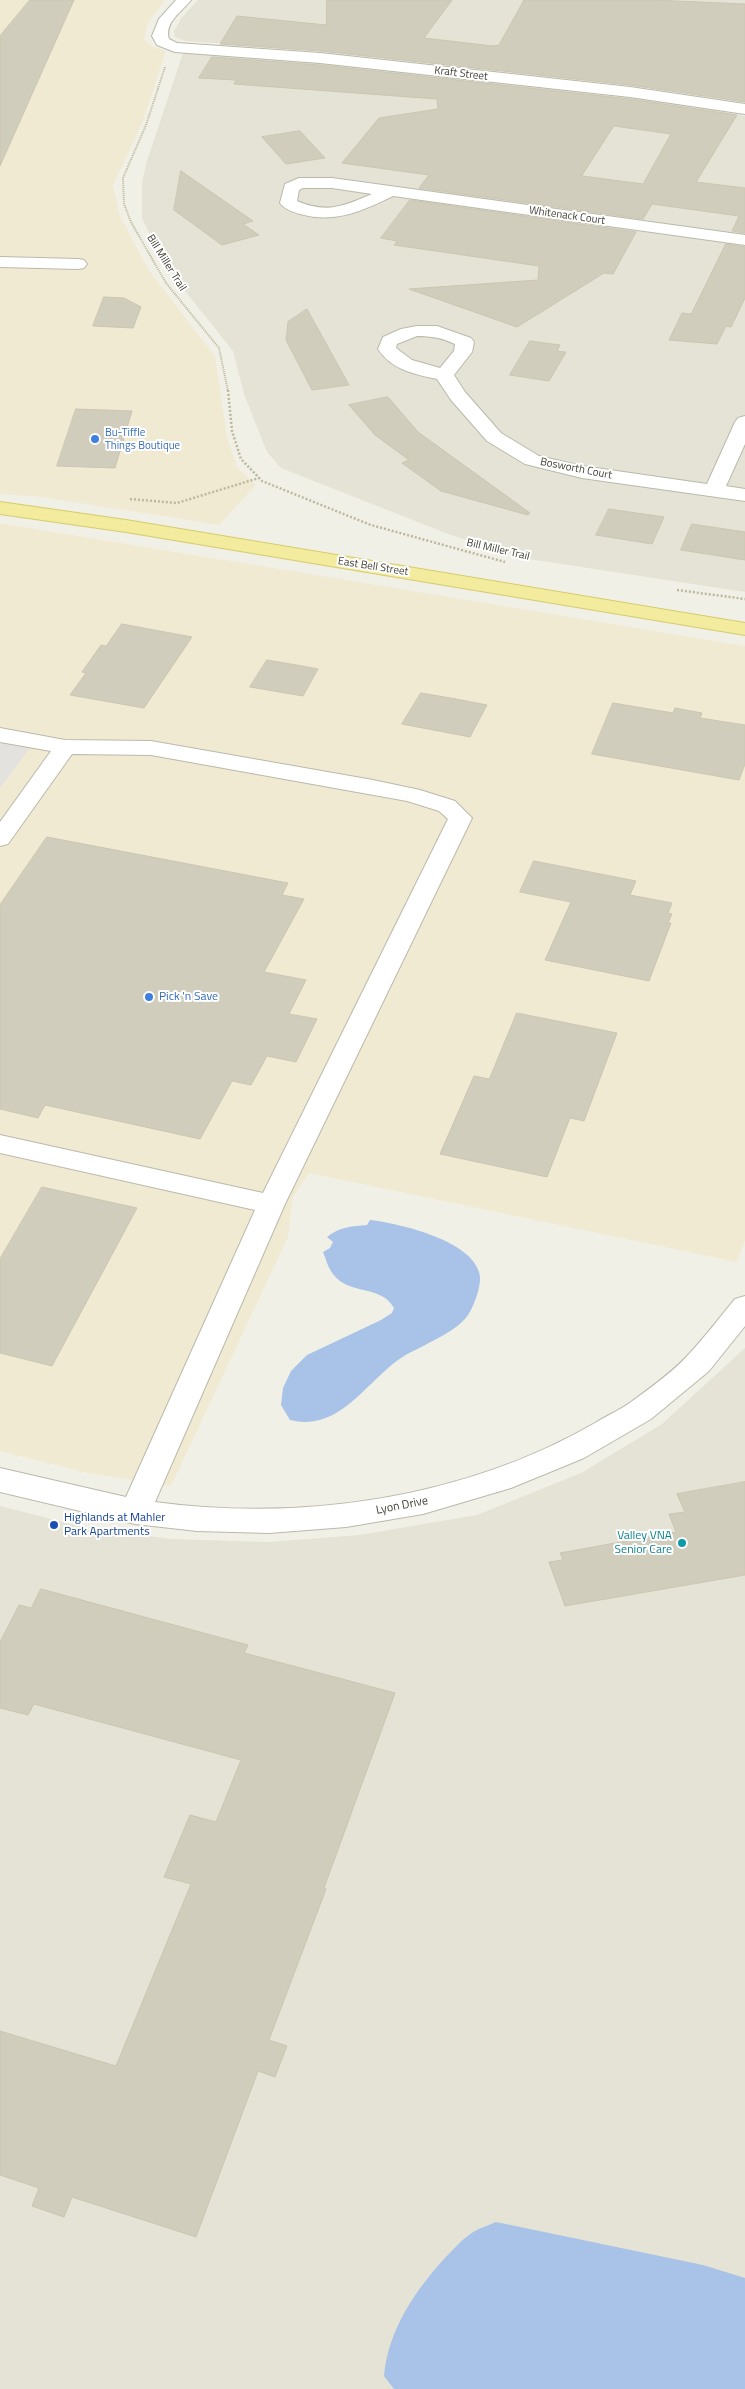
<!DOCTYPE html>
<style>
body{margin:0}
canvas{display:block;background:#f1f0e6}
</style>
<canvas width="745" height="2389"></canvas>
<script>
const ctx = document.querySelector('canvas').getContext('2d');
ctx.lineJoin = 'round';
function fillPath(path, color) { ctx.fillStyle = color; ctx.fill(path, 'evenodd'); }
function stroke(path, color, width, dash) { ctx.strokeStyle = color; ctx.lineWidth = width; ctx.lineCap = dash ? 'butt' : 'round'; ctx.setLineDash(dash || []); ctx.stroke(path); }
function write(font, color, halo, rows, align = 'center') {
  ctx.font = font + ' "Titillium Web",sans-serif'; ctx.lineWidth = 4; ctx.setLineDash([]); ctx.textBaseline = 'middle'; ctx.strokeStyle = halo; ctx.fillStyle = color; for (const [text, x, y, turn = 0] of rows) {
    ctx.save(); ctx.translate(x, y); ctx.rotate((+turn || 0) * Math.PI / 180); ctx.textAlign = isNaN(turn) ? turn : align; if (halo) ctx.strokeText(text, 0, 0); ctx.fillText(text, 0, 0); ctx.restore();
  }
}
fillPath(new Path2D(`
 M198 0H745V101L633 86 302 49 186 41 175 37 174 31 182 17Z
 M183 53 290 60 647 100 694 106 745 116V592L529 559 448 534 281 468 267 452 244 394 233 351 177 281 153 241 142 218V183L146 164Z
 M745 1348V2389H0V1506L87 1528 171 1539 270 1542 359 1535 477 1515 581 1473 662 1424Z`), '#e4e3d5');
fillPath(new Path2D(`
 M0 0H165L148 23 144 39 151 46 166 51 142 124 113 185 120 216 148 269 215 356 227 437 237 467 256 485 219 525 42 497 0 494Z
 M0 523 745 646V1240L737 1262 309 1173 293 1197 288 1237 171 1486 88 1473 0 1451Z`), '#f1ead3');
fillPath(new Path2D(`
 M0 735 35 741 0 788Z`), '#e3e2de');
fillPath(new Path2D(`
 M370 1220C398 1223 470 1240 479 1272 483 1283 474 1306 468 1315 454 1335 418 1346 398 1360 364 1385 338 1432 290 1420L281 1405 283 1388 291 1371 307 1355 381 1320 392 1313 394 1308C381 1284 349 1296 333 1274 328 1268 326 1259 323 1252L330 1248 333 1242 327 1237C339 1227 353 1226 367 1225Z
 M496 2222 703 2265 745 2278V2389H394L384 2376C388 2331 414 2292 444 2259 453 2250 464 2237 475 2231 482 2227 490 2225 496 2222Z`), '#a8c2e8');
const building = new Path2D(`
 M30 0H74L0 166V36Z
 M327 0H452L424 38 493 46 499 45 524 0H654L745 4V102L630 85 320 51 220 44 237 16 326 25Z
 M212 57 320 65 630 99 737 115 696 182 745 188V233L732 231 739 216 652 204 643 219 419 188 429 175 342 163 379 118 438 109 437 99 234 84 236 80 199 78ZM614 126 671 134 643 184 582 176Z
 M300 131 325 158 286 164 262 137Z
 M181 171 253 221 243 224 259 235 222 245 174 210Z
 M410 200 636 232 613 274 604 273 517 327 409 289 538 280 539 266 394 245 397 241 381 238Z
 M726 244 745 247V298L731 327 726 326 717 344 669 340 682 313 691 314Z
 M104 297 124 298 141 307 133 328 93 326Z
 M307 309 349 385 312 390 286 340 288 322Z
 M530 341 560 345 557 351 566 352 549 381 510 375Z
 M388 397 418 432 530 513 528 515 441 491 402 463 409 460 375 435 349 405Z
 M76 409 132 411 115 468 57 466Z
 M609 509 664 517 652 544 596 535Z
 M692 524 745 532V560L681 550Z
 M122 624 192 637 144 708 70 695 86 673 82 672 101 645 106 646Z
 M267 660 302 666 318 669 303 696 250 687Z
 M421 693 456 699 487 705 470 737 402 724Z
 M613 703 673 713 675 708 702 713 700 718 745 725V764L739 780 592 754Z
 M47 837 288 883 282 895 304 899 264 972 306 980 289 1014 317 1019 296 1062 267 1056 251 1085 232 1081 200 1139 45 1105 38 1118 0 1109V905Z
 M534 861 636 881 630 895 672 903 668 913 672 914 668 923H671L649 981 545 960 571 902 520 892Z
 M517 1013 617 1033 584 1121 570 1118 547 1177 440 1154 474 1076 489 1079Z
 M42 1187 137 1208 52 1366 0 1353V1259Z
 M745 1482V1575L565 1606 549 1562 563 1560 560 1553 676 1532 669 1514 685 1512 677 1494Z
 M41 1589 248 1645 244 1653 395 1693 324 1888 326 1889 269 2040 287 2046 275 2077 258 2071 196 2237 72 2197 64 2217 32 2206 39 2188 0 2175V2031L116 2066 191 1884 164 1877 190 1815 216 1822 241 1760 34 1704 28 1715 0 1708V1642L19 1605 31 1608Z`);
fillPath(building, '#d1cdbd');
stroke(building, '#cbc6b1', 1);
const minor = new Path2D(`
 M176 0H191C182 12 164 22 169 39L177 43 320 53 630 87 745 104V114L630 97 320 63 175 52 157 45 152 36 159 19Z
 M299 178H332L745 235V245L393 196C362 211 335 224 300 214 293 212 284 209 280 203L285 184ZM303 188H332L372 194C344 206 327 214 297 201L299 190Z
 M0 257 78 259 84 260 87 264 84 268 78 269 0 267Z
 M417 326H437L471 338 474 342 472 352 454 375 465 392 501 433 539 456 582 466 707 484 735 422 738 418 745 416V444L726 486 745 489V501L582 478 525 464 487 441 451 400 437 379C414 374 392 370 378 349L383 337 401 329ZM417 336C431 336 443 338 455 344L454 351 440 368 412 360 396 348 397 344Z
 M0 728 65 740 151 741 373 780 420 790 455 801 472 818 285 1204 155 1502C303 1522 465 1498 595 1423 606 1416 620 1410 631 1402 650 1388 673 1372 689 1354 705 1337 720 1317 735 1299L745 1296V1326L709 1371 651 1419 584 1458 511 1488 423 1514 346 1527 269 1533 197 1531 135 1524 0 1492V1468L126 1497 255 1210 0 1153V1135L263 1193 448 819 439 811 407 801 151 755 72 754 8 844 0 846V822L51 751 0 742Z`);
const major = new Path2D(`
 M0 502 126 520 745 623V635L126 532 0 514Z`);
stroke(minor, '#bbb9aa', 2);
stroke(major, '#d6cb6f', 2);
stroke(new Path2D(`
 M165 67 146 125 123 178 124 204 131 222 166 283 219 348 228 391`), '#bcb79d', 2, [1, 1]);
stroke(new Path2D(`
 M228 390 232 431 241 459 262 481 371 525 505 562
 M130 499 177 503 259 478
 M677 590 745 599`), '#bcb79d', 2.5, [2, 2]);
fillPath(minor, '#fff');
fillPath(major, '#f3eb9d');
for (const [x, y, r, color] of [
 [95,439,5,"#3f7fe0"],
 [149,997,5,"#3f7fe0"],
 [54,1525,5,"#1a4fb4"],
 [682,1543,5,"#0f9aa8"]
]) { const dot = new Path2D(); dot.arc(x, y, r, 0, 2 * Math.PI); ctx.fillStyle = color; ctx.fill(dot); stroke(dot, '#fff', 2); }
write('11px', '#434136', '#fff', [
 ["Kraft Street",461,74,7],
 ["Whitenack Court",567,216,8],
 ["Bill Miller Trail",166,263,58],
 ["Bosworth Court",576,469,11],
 ["Bill Miller Trail",498,550,13],
 ["East Bell Street",373,567,9]
]);
write('11px', '#366cbe', '#fff', [
 ["Bu-Tiffle",105,433],
 ["Things Boutique",105,446]
], 'left');
write('12px', '#366cbe', '#fff', [
 ["Pick 'n Save",159,997]
], 'left');
write('12px', '#434136', '#fff', [
 ["Lyon Drive",402,1506,-11]
]);
write('12px', '#164399', '#fff', [
 ["Highlands at Mahler",64,1518],
 ["Park Apartments",64,1532]
], 'left');
write('12px', '#0d838f', '#fff', [
 ["Valley VNA",672,1536],
 ["Senior Care",672,1550]
], 'right');
</script>
